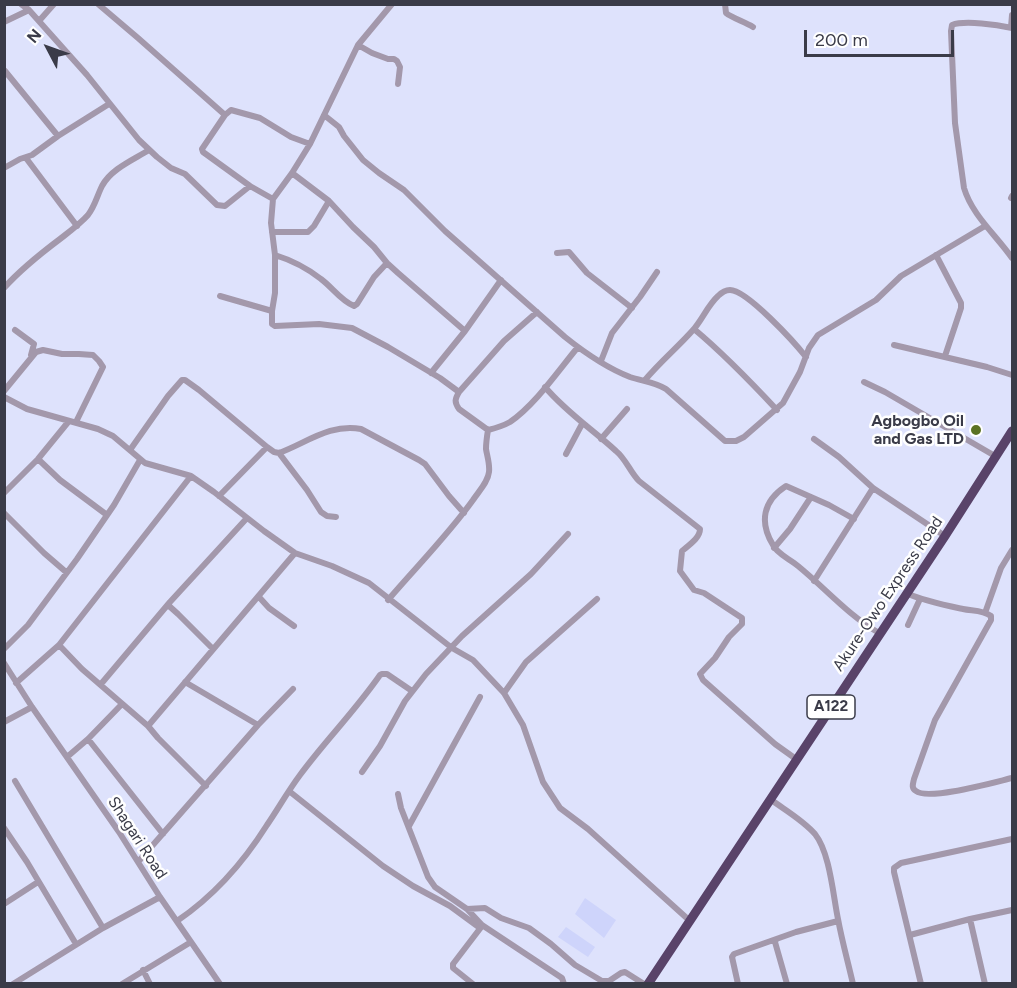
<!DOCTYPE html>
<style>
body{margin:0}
#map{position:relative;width:1017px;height:988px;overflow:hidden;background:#dee2fc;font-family:Figtree,sans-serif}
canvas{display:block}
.frame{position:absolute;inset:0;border:6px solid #3a3b48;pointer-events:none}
.north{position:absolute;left:18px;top:18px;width:60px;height:60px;-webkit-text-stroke:4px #fff;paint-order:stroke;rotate:311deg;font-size:16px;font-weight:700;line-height:24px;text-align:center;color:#3a3b48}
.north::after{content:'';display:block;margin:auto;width:21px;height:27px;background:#3a3b48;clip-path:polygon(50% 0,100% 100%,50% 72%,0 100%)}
.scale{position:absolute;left:804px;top:30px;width:150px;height:27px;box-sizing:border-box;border:3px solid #3a3b48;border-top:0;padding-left:8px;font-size:18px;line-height:21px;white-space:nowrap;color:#3a3b48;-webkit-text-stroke:4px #fff;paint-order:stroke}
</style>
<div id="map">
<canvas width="1017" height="988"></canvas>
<div class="frame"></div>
<div class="north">N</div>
<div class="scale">200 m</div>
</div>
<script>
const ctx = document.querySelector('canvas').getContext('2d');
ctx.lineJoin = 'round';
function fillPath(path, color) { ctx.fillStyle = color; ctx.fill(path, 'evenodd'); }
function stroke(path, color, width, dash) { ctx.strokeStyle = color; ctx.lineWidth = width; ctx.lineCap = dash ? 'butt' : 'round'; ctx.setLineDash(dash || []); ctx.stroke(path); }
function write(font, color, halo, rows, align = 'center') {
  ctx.font = font + ' Figtree,sans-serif'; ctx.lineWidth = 5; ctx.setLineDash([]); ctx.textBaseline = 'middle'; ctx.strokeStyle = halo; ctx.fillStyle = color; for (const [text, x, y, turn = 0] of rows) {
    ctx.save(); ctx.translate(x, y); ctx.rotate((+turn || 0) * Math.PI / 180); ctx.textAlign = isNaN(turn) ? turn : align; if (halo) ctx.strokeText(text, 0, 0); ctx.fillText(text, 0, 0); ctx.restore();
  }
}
fillPath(new Path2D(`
 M585 898 616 920 604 938 575 914Z
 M566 927 595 947 588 957 558 937Z`), '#ced4fb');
stroke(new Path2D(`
 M21 4 29 10 87 75 139 140 157 157 171 168 185 174 217 205 225 206 250 186
 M98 4 138 38 225 115 202 149 203 152 250 186 273 199
 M392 4 358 45 310 144 292 173 273 199 271 223 275 255V293L272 311V324L275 326 319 324 352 328 388 347 440 378 459 392
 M725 4 726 13C732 18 745 22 753 27
 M39 21 54 4
 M4 22 29 10
 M1011 27 1012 15
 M1012 28C998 25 965 20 952 25L951 31 955 123 964 188C972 215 996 235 1012 258
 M358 45 372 53 388 59H394L397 61 400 67 398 84
 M5 71 58 136
 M225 115 231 110 260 118 291 137 310 144
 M324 115 339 127 344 136 363 160 379 173 404 190 445 231 565 337C585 353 607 368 630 377 642 381 655 382 666 389L725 441H736L744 437 783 403 800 372 809 348 818 335 876 300 901 276 985 226
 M26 158 77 226
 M4 168 20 159 32 155 58 136 109 104
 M292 173 329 201 353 227 374 247 387 263 398 273 465 331
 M1011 198 1012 196
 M272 232H308L314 226 329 201
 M557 253 569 252 587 273 632 308
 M275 255C291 260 307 268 321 279 332 287 341 301 354 306L357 304 374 277 387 263
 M936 255 961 303V308L945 356
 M4 288C21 269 40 254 60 239 69 232 80 224 88 215 95 206 97 196 102 186 111 169 133 160 149 150
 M220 296 272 311
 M694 329C724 354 750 381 777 410
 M15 330 34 344 31 355
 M894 345 987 367 1012 375
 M601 361 612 333 640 297 657 272
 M431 373 465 331 501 280
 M645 380C660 362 678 347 693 330 702 320 708 305 718 296 721 293 726 290 730 290 747 290 795 343 806 357
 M864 382 885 392 995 456
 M545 387C566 412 592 429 616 451 626 459 630 472 639 481L700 529C700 538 689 545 682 551L680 571 694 590 704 593 742 618V624L729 637 715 658 700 674 703 680 775 744 796 759
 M4 391 36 352 43 350 62 354H79L93 355 99 361 103 367 76 422
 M4 397 27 409 98 429 113 436 145 463 191 476 214 492 264 531 295 553 332 566 369 583 452 648 473 660 504 693 523 725 543 782 560 808 588 829 690 921
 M488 430 459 409C454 402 455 399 459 392L504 341 537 312
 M601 439 627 409
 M814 439 839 457 873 488 945 536
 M130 450 168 396 182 380H185L199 390 267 447
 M279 453 307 490 321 512 327 516 336 517
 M566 454 582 424
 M38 459 60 480 107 515
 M4 493 38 459 69 421
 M219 496 267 447 274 452 279 453C306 443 331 423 361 429L419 460 425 464 449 496 464 513
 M4 513 44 553 66 572
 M854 519 829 505 786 486C763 501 759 522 773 545 777 554 790 559 798 566 825 588 848 615 879 633
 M774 548 790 529 811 497
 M814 581 873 488
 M906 593C924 601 944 605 963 609 972 611 983 610 991 616V620L935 720 914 779C913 784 911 788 916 791 928 801 995 782 1012 778
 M259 597 269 608 294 626
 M388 600C417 566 448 535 473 500 479 491 488 482 489 472 490 464 487 456 486 449 486 442 487 436 488 430 496 428 503 426 510 422 535 405 558 371 578 347
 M168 605 178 614 213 649
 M985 613 1001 568 1012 550
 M908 625 920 599
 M59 645 82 669 148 726 158 738 206 786
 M4 649 28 625 77 559 114 505 140 460
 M4 663 32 707 119 832 160 897 220 984
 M185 682 258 725
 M16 683 59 645 191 476
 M101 684 170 602 247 518
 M504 693 526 662 597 599
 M4 722 32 707
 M148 726 295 553
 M88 739 163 834
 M67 757 88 739 122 704
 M362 772 380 746 405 701 426 674 462 636 531 574 568 534
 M15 781 103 928
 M289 791 383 866 413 886 450 906 480 928
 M398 794 401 808 428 877 435 887 467 909 485 908 501 918 529 928 551 944 575 965 602 981H609L621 973 625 972 644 984
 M770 799C785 810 803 820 815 834 830 853 833 895 838 919 842 941 848 962 853 984
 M409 826 480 697
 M4 828 27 862 76 944
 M138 862 258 725 293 689
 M4 904 38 882
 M467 909 482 925 562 978 564 984
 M970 919 985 984
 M177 921C214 896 243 863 267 825 278 809 288 791 300 775 325 741 355 711 380 675L382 674H387L412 691
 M910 935 970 919 1012 910
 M776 940 775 942 787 984
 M143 970 150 984
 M13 984 103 928 160 897
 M122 984 191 942
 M473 984 453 968V964L482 926
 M738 984 732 957 734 954 796 932 838 921
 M921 984 894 872V868L901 863 1012 839`), '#a398ab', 6);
stroke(new Path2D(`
 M648 984 945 536 1012 431`), '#594369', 9);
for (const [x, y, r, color] of [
 [976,430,6,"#5b7223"]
]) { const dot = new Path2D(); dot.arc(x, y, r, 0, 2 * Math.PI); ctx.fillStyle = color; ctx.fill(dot); stroke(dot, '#fff', 2); }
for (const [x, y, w] of [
 [831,707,48]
]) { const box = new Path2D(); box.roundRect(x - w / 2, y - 12, w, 24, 4.5); ctx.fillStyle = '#fff'; ctx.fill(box); stroke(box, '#3a3b48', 1.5); }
write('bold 15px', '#3a3b48', null, [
 ["A122",831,707]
]);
write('bold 16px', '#3a3b48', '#fff', [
 ["Agbogbo Oil",964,421],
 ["and Gas LTD",964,439]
], 'right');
write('16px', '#3a3b48', '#fff', [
 ["Akure-Owo Express Road",888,594,-56],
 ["Shagari Road",137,838,57]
]);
</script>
